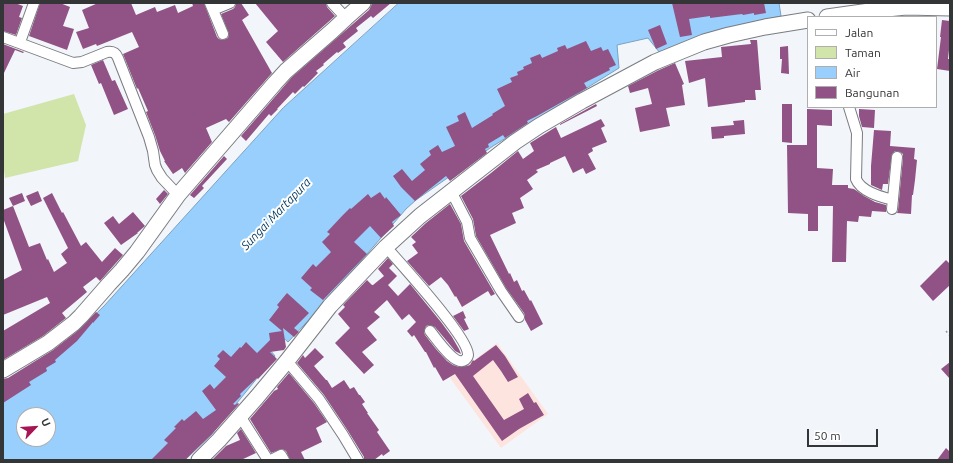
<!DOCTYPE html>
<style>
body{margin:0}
#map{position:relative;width:953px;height:463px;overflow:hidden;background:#f2f5fa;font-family:Ubuntu,sans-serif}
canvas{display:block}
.frame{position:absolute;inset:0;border:4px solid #343537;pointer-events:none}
.legend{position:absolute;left:807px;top:16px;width:130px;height:92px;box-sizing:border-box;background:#fff;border:1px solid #aeaeaf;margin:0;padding:5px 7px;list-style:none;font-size:12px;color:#343537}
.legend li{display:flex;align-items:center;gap:8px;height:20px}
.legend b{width:20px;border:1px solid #aeaeaf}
.north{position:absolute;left:16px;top:407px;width:40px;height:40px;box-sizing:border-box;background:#fff;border:1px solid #aeaeaf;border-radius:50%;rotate:65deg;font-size:11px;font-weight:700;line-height:16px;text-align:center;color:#343537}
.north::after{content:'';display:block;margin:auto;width:14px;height:18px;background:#a61554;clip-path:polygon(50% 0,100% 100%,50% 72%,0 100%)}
.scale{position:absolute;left:807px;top:429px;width:71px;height:18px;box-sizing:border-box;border:2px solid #343537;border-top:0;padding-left:5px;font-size:12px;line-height:14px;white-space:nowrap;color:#343537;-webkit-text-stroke:3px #fff;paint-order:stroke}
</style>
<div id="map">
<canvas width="953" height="463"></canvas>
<div class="frame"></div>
<ul class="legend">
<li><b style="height:5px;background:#fff"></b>Jalan</li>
<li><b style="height:11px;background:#d1e5aa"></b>Taman</li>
<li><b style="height:11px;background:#98cffc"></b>Air</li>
<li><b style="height:11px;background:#915385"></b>Bangunan</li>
</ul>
<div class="north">U</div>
<div class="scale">50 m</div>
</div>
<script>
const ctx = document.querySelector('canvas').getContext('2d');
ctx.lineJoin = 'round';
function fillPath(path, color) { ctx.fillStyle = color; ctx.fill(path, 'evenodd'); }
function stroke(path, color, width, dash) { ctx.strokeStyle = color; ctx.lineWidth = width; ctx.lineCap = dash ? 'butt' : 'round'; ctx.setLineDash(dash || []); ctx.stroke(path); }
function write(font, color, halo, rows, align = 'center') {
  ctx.font = font + ' Ubuntu,sans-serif'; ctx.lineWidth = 4; ctx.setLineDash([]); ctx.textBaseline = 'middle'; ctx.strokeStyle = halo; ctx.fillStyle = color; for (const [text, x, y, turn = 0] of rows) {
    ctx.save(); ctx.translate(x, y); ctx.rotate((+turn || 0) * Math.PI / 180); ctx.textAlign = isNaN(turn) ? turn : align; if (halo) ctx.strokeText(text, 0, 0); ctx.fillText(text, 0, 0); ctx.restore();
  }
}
fillPath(new Path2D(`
 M497 343 548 414 501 448 450 378Z`), '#fee4de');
fillPath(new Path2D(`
 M74 94 86 125 78 161 5 178 3 162V114Z`), '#d1e5aa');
const water = new Path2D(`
 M399 3H779L781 16 740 25 660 53 648 38 617 45 619 68 493 146 416 200 406 209 322 306 288 342 278 333 266 345 275 356 211 435 185 460H3V389L48 360 104 306 283 108ZM24 415H48V439H24Z`);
fillPath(water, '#98cffc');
stroke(water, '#7aa1c1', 1);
fillPath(new Path2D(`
 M3 3H15L23 6 19 17 22 18 16 35 3 31Z
 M40 3H60L70 7 63 26 74 29 67 50 29 36Z
 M98 3H131L136 15 155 7 157 12 175 5 178 13 193 6 192 3H204L217 37 219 39 223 40 228 38 229 34 221 14 233 9 235 7 236 3H241L249 15 242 20 272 73 229 122 226 119 206 128 212 142 185 173 182 168 173 174 164 161H165L160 151 155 135 146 112 148 111 138 88 137 89 123 54 139 47 132 32 97 46 96 44 83 49 76 32 89 28 82 10Z
 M255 3H326L327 7 335 16 283 62 266 42 278 31Z
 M372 3H391L373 18 371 16 356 28 358 31 343 43 346 47 338 53 337 52 323 64 324 65 316 71 318 73 304 87 303 86 295 94 293 92 277 109H278L271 116 269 114 246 141 241 136 292 77 369 10 371 6Z
 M672 3H750V4L764 3 766 13 754 15V13L743 15 742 14 710 18V16L689 19 692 35 680 37Z
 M942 20 950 21V41L948 59H950V71L937 69 941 37H940Z
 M660 25 667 44 656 49 648 30Z
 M750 40H757L761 90H755L756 100H745V102L708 107 705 78 689 83 685 61 722 57 721 47 751 44Z
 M586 41 591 51 601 47 603 51 608 49 616 65 609 68 610 70 584 83 587 88 537 116 527 121 528 123 505 138 503 135 488 144 489 147 485 149 487 153 450 181 446 176 426 192 415 201 401 187 393 176 402 169 412 181 425 170 420 164 431 155 429 151 438 145 442 152 455 146 446 127 459 121 457 116 465 112 472 128 493 115 492 114 505 106 497 89 512 82 510 78 518 75 517 72 524 69 523 67 532 63 530 58 540 54 542 58 558 51 557 48 565 45 567 49Z
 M3 44 24 52 23 53 15 50 3 75Z
 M788 46 789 74 781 73 782 59H780V47Z
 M103 60 112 81 115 80 128 109 114 115 101 83 99 84 91 65Z
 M675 63 684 84 682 85 685 105 666 108 670 126 640 132 635 108 652 104 648 88 630 93 628 86 659 70Z
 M596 104 597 106 560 125V124Z
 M782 104H792V143L782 142Z
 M807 109 832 110V126L817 125V168L833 169 832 185H848V188L854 189 864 196 875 202 886 205V212L872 211 871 217 859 216 858 222 847 221 846 262H832L833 206H818V231H808V214L788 213 787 145H807Z
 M859 109 875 110 874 128 862 127 859 116Z
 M601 119 605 126 601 128 607 142 592 148 593 151 588 154 596 169 586 174 583 168 573 173 565 156 550 163V164L536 170 538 172 527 180 533 189 520 198 524 208 512 213 516 223 490 235 509 274 510 273 514 282 517 280 522 291 524 290 530 301 531 300 543 324 531 331 525 320V316L524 313 506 288 476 236 473 219 461 196 491 173 518 151 523 159 534 151 530 143 556 127 561 138Z
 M744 120 745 134 724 136V138L712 139 711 127 734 125 733 121Z
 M874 130 891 131 890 146 915 148 914 159 917 160 915 180 913 195H912L911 214 897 213 898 210 903 158V154L900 152 895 151 892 154 888 184H883L882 190 871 185V166Z
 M224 156 227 159 202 186 204 188 194 198 190 195Z
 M164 190 168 194 160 204 156 199Z
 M38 191 42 201 31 206 26 196Z
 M380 192 385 199 386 197 401 215 392 222 394 226 381 238 370 226 354 242 367 254 323 300 310 290 312 288 301 278 313 264 316 267 331 252 322 242 330 234 327 232 342 216 350 208 351 209 368 194 371 198Z
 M22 193 25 201 13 206 9 198Z
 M52 193 62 213 63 212 81 246 86 242 102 262 115 248 123 255 100 281 96 277 83 287 87 292 62 313 66 318 43 336 3 360V331L50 303 47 297 3 315V280L22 270 3 218V210L13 206 29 247 40 243 47 260 48 259 54 272 67 263 61 254 68 248 43 198Z
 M450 204 461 224 464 241 495 294 491 296 488 291 462 307 456 296 455 297 448 285 441 277 429 286 407 261 418 253 412 245 416 242 411 237 426 223Z
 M133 212 145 226 137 233H138L121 245 104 223 113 216 119 224Z
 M388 258 393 264 389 268 397 276 388 285 398 296 410 284 441 322 452 337 459 349 461 354 455 351 451 346 435 327 429 325 426 326 424 332 425 335 436 349 447 361 453 365 459 367 467 366 470 365 473 360 474 361 496 345 505 356 518 377 508 382 501 371 493 360 473 376 504 420 524 409 519 399 528 393 534 403 536 402 544 415 519 429 502 441 455 374 443 381 435 367 434 368 426 352H425L414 335 412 337 407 331 416 322 409 314 402 320 387 300 374 312 380 317 367 328 377 340 362 352 374 365 364 374 335 343 350 328 338 314 345 307 343 305 367 280 372 285H373L384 276 378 269Z
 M946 260 950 264V285L933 301 920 286Z
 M287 293 309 313 294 328 299 332 294 337 283 328 286 347 284 350 270 352 277 359 258 379 257 378 240 394 241 396 233 404 235 405 238 403 239 404 212 434 185 460H151L168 443 164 440 176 428 174 427 182 419 184 421 196 411 203 419 216 410 202 391 210 384 214 389 226 377 214 366 220 359 217 356 223 350 231 357 240 347 241 348 246 342 257 353 270 340 269 333 282 331 269 320 279 307 277 305Z
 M463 311 466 318 464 319 469 329 464 331 453 316Z
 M96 312 100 315 93 323V322L77 341 55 360 56 362 46 368 47 371 29 382 31 385 3 403V379L8 378 53 350 80 329Z
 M315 348 324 357 314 366 326 380H327L332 388 344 380 350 389 354 387 359 395H360L365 402 362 404 368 413H367L379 430 377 432 390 451 383 456 382 454 374 460H364V457L348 431 324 395 297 363 303 355 305 358Z
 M950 362V379L941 369Z
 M289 373 314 403 327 422 316 428 322 442 301 452 305 460H290L286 451 282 449 271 453 250 419 274 391 278 389 277 387Z
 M241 429 256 453 241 460H212L226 446 240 440 237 433Z
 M946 448 950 452V460H937Z`), '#915385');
const street = new Path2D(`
 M210 3 223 34
 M332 3 346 18
 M213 10 230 3
 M3 37 73 63 82 62 107 52C113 51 116 53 118 58L149 137 153 151 155 165 157 170 162 178 178 195
 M20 42 34 3
 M849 107 857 133 856 179C861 192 882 197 893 200
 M451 191 467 222 470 238 501 291 519 317
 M892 209 897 157
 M386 247C400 263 469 338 468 355 468 357 467 358 465 360 455 367 436 338 430 331
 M287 361 319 399 343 435 358 460
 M240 416 268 460
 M271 460 281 455 284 460`);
const secondary = new Path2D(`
 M827 17 877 10 906 7 950 8
 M3 370 48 343 74 323 81 316 109 284 122 270 137 252 178 195 275 83 286 71 332 31 346 18 363 3
 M199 460 219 440 257 397 287 361 330 306 386 247 420 216 515 142 539 126 582 101 655 62 704 42 729 35 765 27 808 20`);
stroke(street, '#7a7c80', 12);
stroke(secondary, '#7a7c80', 17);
stroke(new Path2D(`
 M946 331 950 336`), '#97999d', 1.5, [2, 3]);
stroke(street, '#fff', 10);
stroke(secondary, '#fff', 15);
write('italic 12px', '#063e62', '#fff', [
 ["Sungai Martapura",276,214,-46]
]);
</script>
